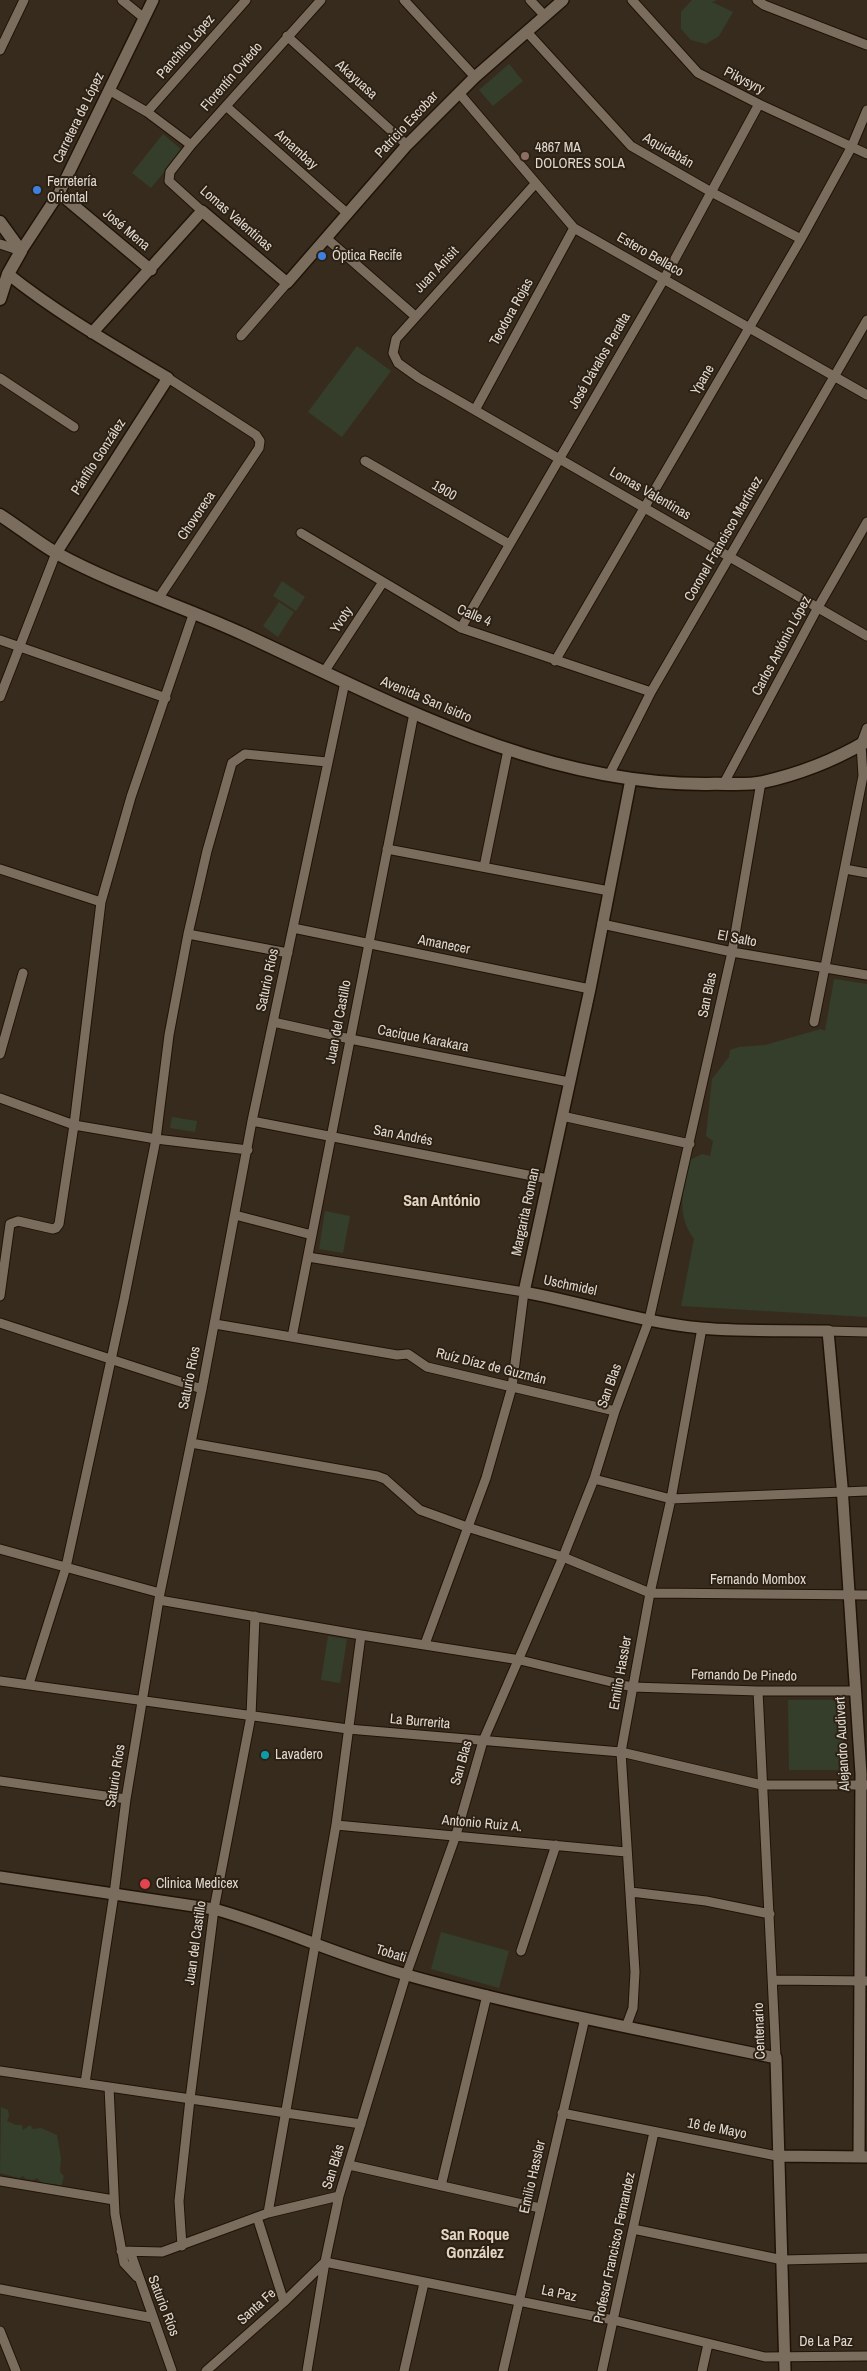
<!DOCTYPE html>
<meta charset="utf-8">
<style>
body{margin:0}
canvas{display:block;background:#372b1e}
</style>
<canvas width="867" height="2371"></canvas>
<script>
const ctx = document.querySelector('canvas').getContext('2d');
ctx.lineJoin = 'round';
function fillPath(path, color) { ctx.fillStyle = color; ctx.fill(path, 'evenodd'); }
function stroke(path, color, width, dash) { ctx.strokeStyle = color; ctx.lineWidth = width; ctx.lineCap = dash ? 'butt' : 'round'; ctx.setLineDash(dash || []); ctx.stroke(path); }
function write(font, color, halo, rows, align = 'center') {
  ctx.font = font + ' "Archivo Narrow",sans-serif'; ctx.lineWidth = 4; ctx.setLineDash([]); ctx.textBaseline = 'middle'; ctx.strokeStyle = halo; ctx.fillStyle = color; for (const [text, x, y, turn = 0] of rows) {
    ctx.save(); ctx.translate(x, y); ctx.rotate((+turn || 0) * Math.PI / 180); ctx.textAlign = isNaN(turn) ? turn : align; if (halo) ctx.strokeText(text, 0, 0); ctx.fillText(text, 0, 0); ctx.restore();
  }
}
fillPath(new Path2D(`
 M692 0H717L712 2 733 12 719 36 706 44 691 40 681 29V12Z
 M509 64 523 81 493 106 479 90Z
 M163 134 182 150 151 188 132 173Z
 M357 346 391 371 342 437 308 412Z
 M282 581 305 597 296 611 273 596Z
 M279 602 294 612 278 637 263 626Z
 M834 979 867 984V1317L681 1306 694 1239C676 1215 683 1189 688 1161L702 1154 710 1156 713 1141 706 1136 712 1079 729 1057 730 1050 739 1047 765 1045 821 1029 825 1031Z
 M172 1117 197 1121 195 1132 170 1128Z
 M325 1211 350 1216 343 1253 319 1249Z
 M328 1636 347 1639 340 1683 321 1680Z
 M788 1700H843V1770H789Z
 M441 1932 509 1951 499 1988 431 1969Z
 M1 2107 8 2110 9 2116 7 2121 16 2125H22L23 2130 30 2125 33 2129 41 2128 57 2135 61 2158 60 2172 64 2176 61 2187 56 2184 44 2186 37 2178 33 2180 26 2179 23 2176 19 2178 0 2173Z`), '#343e2a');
const minor = new Path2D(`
 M122 0 144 18
 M404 0 475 77
 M530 0 545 16
 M632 0 698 73 759 104 867 154
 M757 0 764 5 867 45
 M527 32 631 146 713 193 801 239
 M287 36 407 145
 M0 50 24 0
 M109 90 147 112 191 145
 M459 93 574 228 867 395
 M227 107 348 214
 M147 112 246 0
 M535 184 396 339 393 353 398 363 419 378 867 636
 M202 211 169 181 170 172 191 145 321 0
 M326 238 415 316
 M0 244 21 251
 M241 336 287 283
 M0 378 74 427
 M475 410 574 228
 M365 461 509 544
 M301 533 461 628 651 692
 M158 599 259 448 260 441 256 435 168 378
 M461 628 664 279 759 104
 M0 640 166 698
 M555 661 801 239 851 148 867 110
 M324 672 383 582
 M0 697 56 553
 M609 775 651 692 867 320
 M724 783 817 609 867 522
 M387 849 609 891
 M484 867 508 750
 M0 869 101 902
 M845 869 867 873
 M602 924 732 952 867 975
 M293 928 590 989
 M188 934 288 953
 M273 1022 350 1039 569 1082
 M814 1022 863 776 861 744 867 728
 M0 1054 23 973
 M0 1098 74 1125 156 1139 248 1150
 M562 1116 690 1144
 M252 1121 548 1179
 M235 1215 312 1235
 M308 1257 524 1292 512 1387 486 1478 425 1644
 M0 1296 10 1224 18 1221 53 1229 56 1228 59 1224 74 1125 101 902 131 797 194 612
 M0 1323 202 1389
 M215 1324 397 1355 408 1354 427 1367 615 1411
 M828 1331 867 1332
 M292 1337 414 713
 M191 1443 377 1476 385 1479 420 1510 467 1527 563 1557 650 1593 867 1595
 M594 1479 671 1499 867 1491
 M0 1549 160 1593
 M159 1600 361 1635 520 1660 632 1687 758 1691H856
 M0 1681 348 1729 621 1752 762 1785H867
 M29 1684 66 1567 124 1300 156 1139 169 1035 188 934 207 851 232 763 245 754 327 762
 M758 1691 776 2058
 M0 1781 126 1799
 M336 1825 626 1852
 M631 1892 706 1901 770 1914
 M521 1951 556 1845
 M773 1980 867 1981
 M626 2027 633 2008 635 1972 621 1752 650 1593 671 1499 702 1328
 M0 2071 361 2124
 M85 2083 114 1894 126 1799 160 1593 202 1389 252 1121 345 682
 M109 2087 115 2214 124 2263 137 2277
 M562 2113 777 2156
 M349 2165 540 2208
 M0 2181 114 2200
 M441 2186 487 1995
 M268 2213 336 1825 361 1635
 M257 2217 284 2302
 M633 2229 783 2260 867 2258
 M182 2246 179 2201 190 2099 214 1909 251 1716 255 1616
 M121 2251 162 2252 268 2213 339 2196
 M130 2251 172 2371
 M0 2289 153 2318
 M0 2331 16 2371
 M206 2371 284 2302 325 2262 613 2320 765 2357 867 2356
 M307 2371 325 2262 339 2196 406 1975 456 1835 483 1741 563 1557 594 1479 615 1411 649 1320 732 952 761 782
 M404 2371 424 2283
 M503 2371 585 2018
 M602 2371 654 2132
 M702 2371 708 2344`);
const tertiary = new Path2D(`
 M59 193 151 270
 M21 251 59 193 153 0
 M8 274C58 314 113 345 168 378L56 553
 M92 333 202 211 287 283 407 145 475 77 563 0
 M631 779 590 989 524 1292C583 1303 641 1322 701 1328 743 1332 786 1330 828 1331L842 1486 861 1774 859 2157
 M0 1877 214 1909C279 1927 341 1957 407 1975 528 2009 652 2032 776 2058L785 2371
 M777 2156 867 2157`);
const secondary = new Path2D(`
 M0 222 21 251 8 274 0 299
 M0 515C19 527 38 543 58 554 117 586 182 606 243 634 390 702 540 785 707 784 725 783 745 786 763 782 799 774 835 760 867 741`);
stroke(minor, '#1e1307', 11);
stroke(tertiary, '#1e1307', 14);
stroke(secondary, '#1e1307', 15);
stroke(minor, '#7b6d5e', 9);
stroke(tertiary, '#7b6d5e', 11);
stroke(secondary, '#7b6d5e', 12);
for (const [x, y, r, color] of [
 [525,156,5,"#8d6e63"],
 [37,190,5,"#3f7fe0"],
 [322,256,5,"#3f7fe0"],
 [265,1755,5,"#0f9aa8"],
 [145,1884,6,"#e0444e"]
]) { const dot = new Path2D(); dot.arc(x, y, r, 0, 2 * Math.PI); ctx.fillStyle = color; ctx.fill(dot); stroke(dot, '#2d2114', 2); }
write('14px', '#e0d9d0', '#2d2114', [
 ["Panchito López",186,47,-49],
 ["Florentín Oviedo",232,77,-49],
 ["Akayuasa",356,80,42],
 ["Pikysyry",744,81,27],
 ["Carretera de López",79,118,-64],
 ["Patricio Escobar",407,125,-47],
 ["Amambay",296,150,42],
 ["Aquidabán",668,151,30],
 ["Lomas Valentinas",236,219,41],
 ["José Mena",126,230,40],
 ["Estero Bellaco",650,255,30],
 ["Juan Anisit",437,270,-47],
 ["Teodora Rojas",512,312,-61],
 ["José Dávalos Peralta",600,361,-60],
 ["Ypane",703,380,-60],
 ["Pánfilo González",99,457,-57],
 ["1900",444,491,30],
 ["Lomas Valentinas",650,494,30],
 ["Chovoreca",197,516,-56],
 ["Coronel Francisco Martínez",724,539,-60],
 ["Calle 4",474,616,23],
 ["Yvoty",342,620,-57],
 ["Carlos António López",782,646,-62],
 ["Avenida San Isidro",426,700,23],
 ["El Salto",737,939,11],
 ["Amanecer",444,945,11],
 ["Saturio Ríos",268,980,-78],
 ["San Blas",708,995,-78],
 ["Juan del Castillo",339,1022,-79],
 ["Cacique Karakara",423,1039,11],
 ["San Andrés",403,1136,11],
 ["Margarita Roman",526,1212,-78],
 ["Uschmidel",570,1286,12],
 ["Ruíz Díaz de Guzmán",491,1367,14],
 ["Saturio Ríos",190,1378,-79],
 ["San Blas",610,1386,-70],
 ["Fernando Mombox",758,1580],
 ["Emilio Hassler",621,1673,-80],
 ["Fernando De Pinedo",744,1676,1],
 ["La Burrerita",420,1722,5],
 ["Alejandro Audivert",843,1744,-93],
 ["San Blas",462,1763,-74],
 ["Saturio Ríos",116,1776,-81],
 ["Antonio Ruiz A.",482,1824,5],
 ["Juan del Castillo",196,1943,-82],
 ["Tobati",391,1954,17],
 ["Centenario",760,2031,-92],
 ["16 de Mayo",717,2129,11],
 ["San Blás",334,2167,-73],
 ["Emilio Hassler",533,2177,-77],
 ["Profesor Francisco Fernandez",615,2248,-78],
 ["La Paz",559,2294,12],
 ["Saturio Ríos",163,2306,69],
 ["Santa Fe",257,2307,-42],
 ["De La Paz",826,2342]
]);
write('14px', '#e0d9d0', '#2d2114', [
 ["4867 MA",535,148],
 ["DOLORES SOLA",535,164],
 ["Ferretería",47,182],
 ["Oriental",47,198],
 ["Óptica Recife",332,256],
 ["Lavadero",275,1755],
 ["Clinica Medicex",156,1884]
], 'left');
write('bold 16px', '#e4d4c3', '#2d2114', [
 ["San António",442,1202],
 ["San Roque",475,2236],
 ["González",475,2254]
]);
</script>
